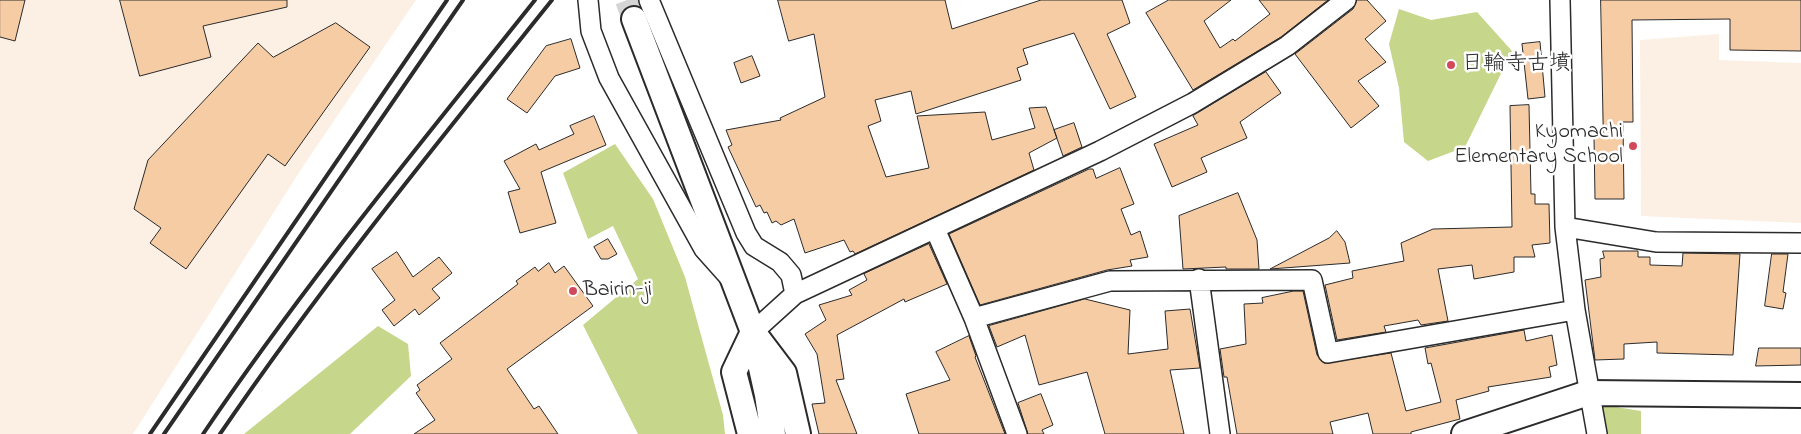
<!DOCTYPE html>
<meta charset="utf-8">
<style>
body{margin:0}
canvas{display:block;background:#fff}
</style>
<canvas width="1801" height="434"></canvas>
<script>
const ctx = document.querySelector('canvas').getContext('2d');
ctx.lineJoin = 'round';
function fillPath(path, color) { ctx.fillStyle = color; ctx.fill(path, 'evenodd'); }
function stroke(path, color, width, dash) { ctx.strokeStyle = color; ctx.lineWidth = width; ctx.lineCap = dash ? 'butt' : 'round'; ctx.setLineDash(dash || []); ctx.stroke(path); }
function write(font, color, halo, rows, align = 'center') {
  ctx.font = font + ' "Indie Flower","Klee One",sans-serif'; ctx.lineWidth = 5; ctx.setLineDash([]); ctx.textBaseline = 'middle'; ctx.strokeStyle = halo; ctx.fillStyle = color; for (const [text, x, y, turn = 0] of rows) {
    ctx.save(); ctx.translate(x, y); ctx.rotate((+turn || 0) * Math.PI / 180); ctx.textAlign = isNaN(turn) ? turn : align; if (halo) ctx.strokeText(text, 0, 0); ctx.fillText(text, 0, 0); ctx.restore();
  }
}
fillPath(new Path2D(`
 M0 0H416L302 168 133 434H0Z
 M1719 34V60L1801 63V223L1641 216 1640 40Z`), '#fcf0e4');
fillPath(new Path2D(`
 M1399 9 1431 20 1477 12 1512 51 1465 147 1428 161 1404 142 1399 88 1389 44Z
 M615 144 653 199 685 277 723 415 725 434H638L583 325 638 279 613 226 588 239 563 173Z
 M378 326 408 344 411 376 350 434H244Z
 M1597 404 1641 411V434H1604Z`), '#c6d68a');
const building = new Path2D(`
 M0 0H25L15 41 0 37Z
 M120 0H287V7L203 26 211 57 140 76Z
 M778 0H945L952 29 1041 0H1122L1130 23 1107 34 1136 97 1110 109 1074 33 1023 49 1028 64 1017 68 1021 80 916 114 911 91 875 100 881 121 868 126 886 177 929 168 917 116 985 112 992 140 1035 128 1029 108 1046 107 1057 138 1029 153 1034 170 855 254 853 251 850 252 844 240 805 253 794 219 781 225 776 221 772 223 767 212 764 213 760 205 756 207 728 147 732 145 726 130 781 120 780 118 825 97 814 34 789 41Z
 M1169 0H1231L1204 21 1220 48 1233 39 1235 41 1270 14 1259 0H1328L1281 37 1193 90 1146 13Z
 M1357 0H1367L1386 21 1365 39 1386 62 1358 81 1379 106 1351 128 1295 54 1353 9Z
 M1601 0H1801V51L1730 50V19L1632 20 1633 122H1623L1624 199H1595L1594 137H1603Z
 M336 23 370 47 285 166 268 154 186 269 150 243 161 228 134 209 148 160 258 43 273 57Z
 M571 39 580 68 555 76 527 113 507 99 546 46Z
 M1540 42 1545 97 1528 99 1522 44Z
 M752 56 760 76 741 83 734 63Z
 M1266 72 1281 93 1240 122 1247 138 1201 158 1207 172 1172 187 1154 144 1198 125 1193 116Z
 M1529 105 1531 194H1535V204H1549L1550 243 1532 245 1535 257H1514V272L1474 279 1472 265 1438 269 1448 321 1421 325 1418 320 1384 326 1386 332 1337 340 1325 285 1353 278 1352 271 1404 261 1401 243 1433 229 1512 227 1510 106Z
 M594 116 606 145 541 172 556 223 520 233 508 192 520 189 504 161 536 144 539 150 574 134 570 126Z
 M1074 123 1082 147 1063 156 1054 130Z
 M1120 168 1134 204 1121 209 1131 235 1140 231 1148 257 1130 260 1132 266 1107 270 980 305 949 234 1089 169H1093L1096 178Z
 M1238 193 1257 240 1259 269H1226V267L1183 269 1179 216Z
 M1337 231 1345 242 1350 263 1270 269 1329 238Z
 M608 239 617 254 608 259H601L594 247Z
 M929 244 947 284 905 302 904 299 837 335 844 379 836 380 857 434H819L812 404 825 403 817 354 805 334 826 320 819 305 852 295 849 290 867 280 864 274Z
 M1603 251H1638V257H1650V265L1682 266 1683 253 1740 254 1733 355 1657 353V342L1624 344V359L1595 360 1585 280 1601 277 1600 259 1604 258Z
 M397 252 413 277 439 257 452 273 432 289 440 298 419 315 415 309 394 326 382 310 395 300 372 269Z
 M1772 254H1788L1783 292 1786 293 1783 309 1765 306Z
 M549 263 555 273 564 266 593 306 507 369 534 409 539 406 558 434H414L435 420 416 393 420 390 417 385 452 359 440 343 518 284 516 281 535 267 538 271Z
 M1294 291H1303L1317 355 1324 363 1391 353 1406 411 1441 402 1431 363 1428 364 1425 348 1524 330 1526 341 1552 335 1557 365 1549 367 1551 377 1488 387 1489 391 1456 400 1460 419 1411 432V434H1373L1368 413 1330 422 1333 434H1237L1227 377H1224L1220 349 1246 344 1244 304 1263 303 1262 298Z
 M1085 299 1130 310 1128 354 1168 349 1165 311 1190 309 1200 368 1170 370 1184 434H1105L1087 372 1039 385 1025 335 997 347 989 326Z
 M969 336 976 356 975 357 1005 434H919L906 394 950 380 936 352Z
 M1759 348H1801V365L1756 366Z
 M1041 394 1053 425 1042 430 1044 434H1028L1018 403Z`);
fillPath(building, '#f6cca5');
stroke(building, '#2b2b2b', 1);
stroke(new Path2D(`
 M627 0 634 19`), '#d5d5d5', 24, [24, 12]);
const minor = new Path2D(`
 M588 0 591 31 609 78 704 249 729 277
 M649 0 746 233 754 246 780 262 791 275 795 294
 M1560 0 1565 227 1575 310 1597 434
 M1565 227 1656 242 1801 243
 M935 229 974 318 1017 434
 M1199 279 1220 434
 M974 318 1110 281 1312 280 1328 353 1575 310
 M753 332 795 294 1100 151 1193 103 1287 46 1346 0`);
const tertiary = new Path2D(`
 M634 19 753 332 767 395 773 434
 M750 434 734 372 753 332 784 373 798 434
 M1464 434 1588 393 1801 395`);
stroke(minor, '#2b2b2b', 22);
stroke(tertiary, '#2b2b2b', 28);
stroke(minor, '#fff', 19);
stroke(tertiary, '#fff', 24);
stroke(new Path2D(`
 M150 434 447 0
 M164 434 463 0
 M203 434C305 283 422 142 535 0
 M220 434C323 283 438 142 552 0`), '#2b2b2b', 4);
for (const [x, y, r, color] of [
 [1451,65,5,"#d1495b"],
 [1633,146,5,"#d1495b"],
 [573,291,5,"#d1495b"]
]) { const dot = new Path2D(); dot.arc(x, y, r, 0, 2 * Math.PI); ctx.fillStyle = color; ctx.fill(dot); stroke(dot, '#fff', 2); }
write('22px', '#2b2b2b', '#fff', [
 ["日輪寺古墳",1461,65],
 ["Kyomachi",1623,133,"right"],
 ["Elementary School",1623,158,"right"],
 ["Bairin-ji",583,291]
], 'left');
</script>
